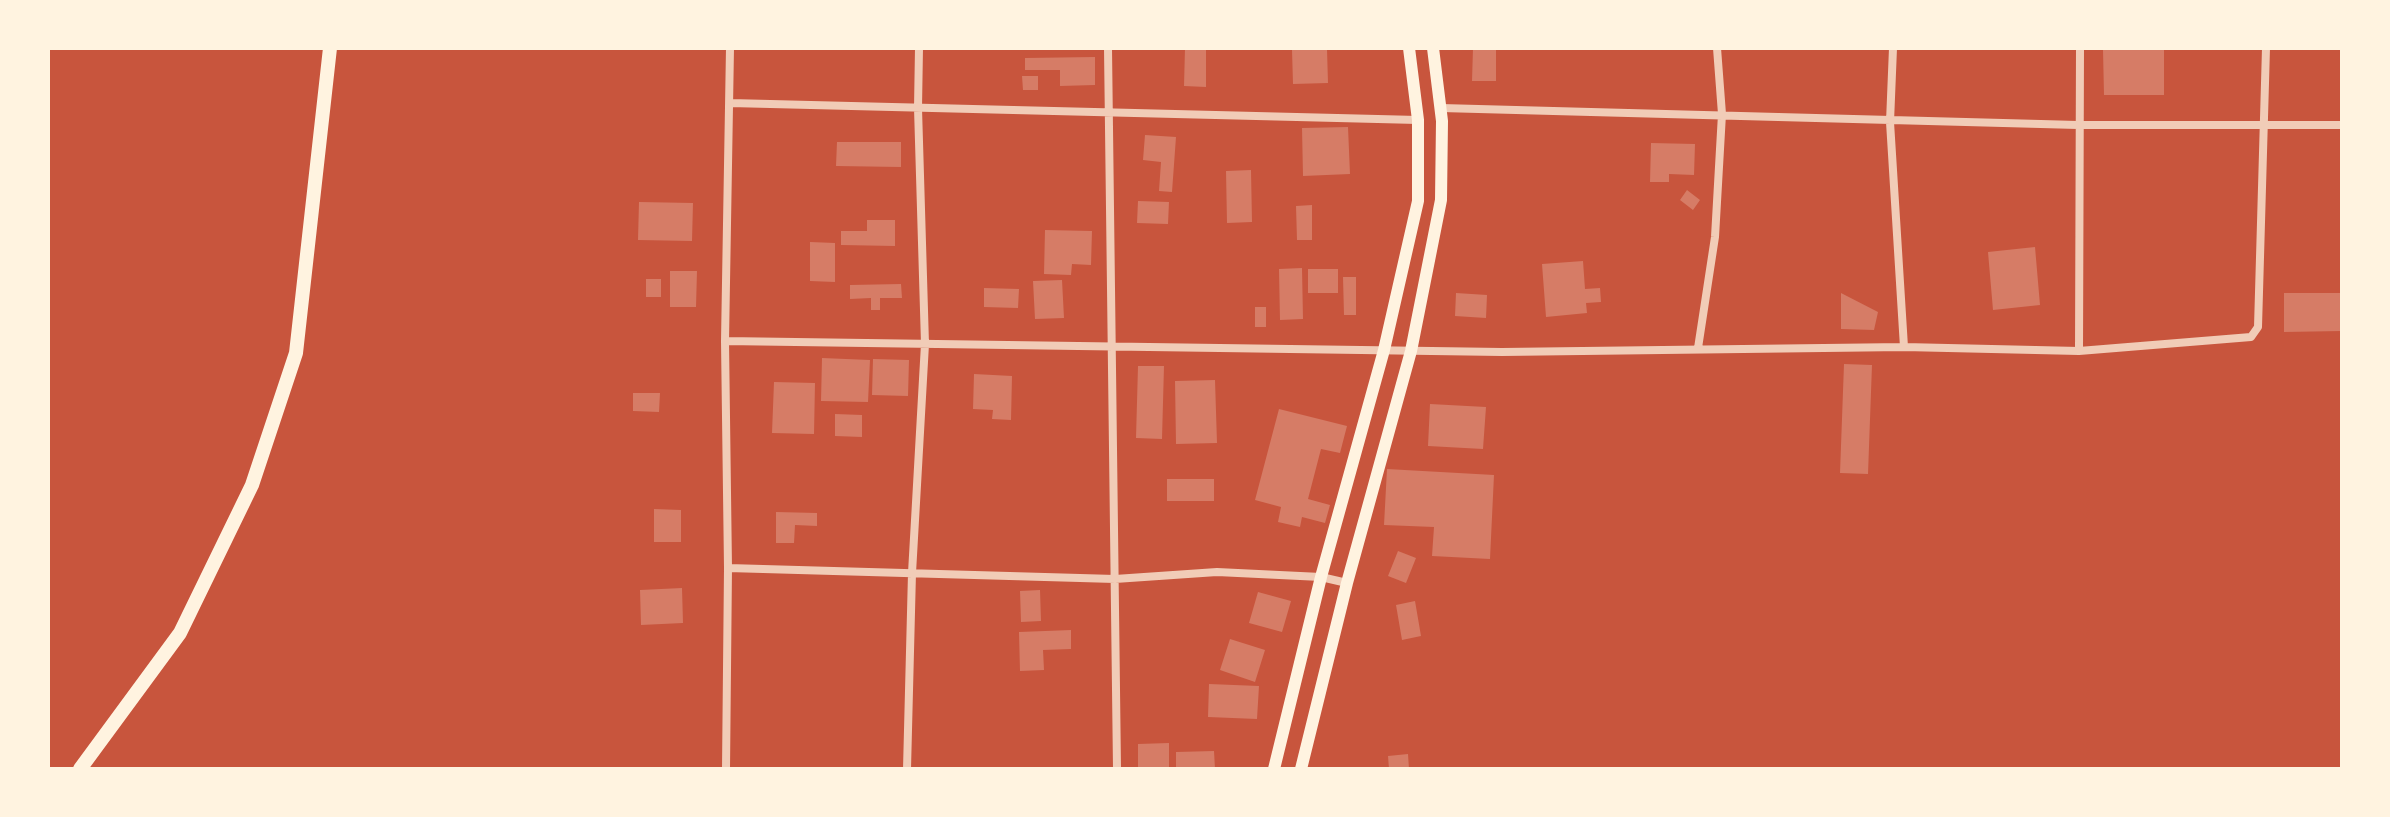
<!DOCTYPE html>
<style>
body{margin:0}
#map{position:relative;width:2390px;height:817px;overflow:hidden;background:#c8553d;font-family:Manrope,sans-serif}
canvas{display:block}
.frame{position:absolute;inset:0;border:50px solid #fff3e0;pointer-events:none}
</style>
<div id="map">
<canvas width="2390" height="817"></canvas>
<div class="frame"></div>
</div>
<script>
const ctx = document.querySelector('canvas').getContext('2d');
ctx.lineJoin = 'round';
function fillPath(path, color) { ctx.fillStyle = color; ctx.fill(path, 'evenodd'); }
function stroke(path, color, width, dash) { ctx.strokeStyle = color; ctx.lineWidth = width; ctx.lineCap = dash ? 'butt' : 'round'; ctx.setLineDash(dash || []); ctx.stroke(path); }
fillPath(new Path2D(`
 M1185 48H1206V87L1184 86Z
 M1473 48H1496V81H1472Z
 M1327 49 1328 83 1293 84 1292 50Z
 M2164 49V95H2104L2103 50Z
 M1095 57V85L1060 86V70H1025V58Z
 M1022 76H1038V90H1023Z
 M1348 127 1350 174 1303 176 1302 128Z
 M1145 135 1176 137 1172 192 1159 191 1161 162 1143 160Z
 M837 142H901V167L836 166Z
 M1651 143 1695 144 1694 175 1669 174V182H1650Z
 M1251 170 1252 222 1227 223 1226 171Z
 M1687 190 1700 200 1693 210 1680 200Z
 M1138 201 1169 202 1168 224 1137 223Z
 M639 202 693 203 692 241 638 240Z
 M1312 205V240H1297L1296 206Z
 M867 220H895V246L841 245V231H867Z
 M1045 230 1092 231 1091 265 1072 264 1071 275 1044 274Z
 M810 242 835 243V282L810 281Z
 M2035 247 2040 305 1993 310 1988 252Z
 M1583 261 1585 289 1600 288 1601 302 1586 303 1587 313 1546 317 1542 264Z
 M1302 268 1303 319 1280 320 1279 269Z
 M1308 269H1338V293H1308Z
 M670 271H697L696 307H670Z
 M1343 277H1356V315H1344Z
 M646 279H661V297H646Z
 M1062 280 1064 318 1035 319 1033 281Z
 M901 284 902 298H880V310H871V298L850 299V285Z
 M984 288 1019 289 1018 308 984 307Z
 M1456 293 1487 295 1486 318 1455 316Z
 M1841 293 1878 312 1874 330 1841 329Z
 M2284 293H2342V331L2284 332Z
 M1255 307H1266V327H1255Z
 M822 358 870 360 868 402 821 401Z
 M873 359 909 360 908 396 872 395Z
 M1844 364 1872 365 1868 474 1840 473Z
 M1138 366H1164L1162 439 1136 438Z
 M974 374 1012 376 1011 420 992 419 993 410 973 409Z
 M1215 380 1217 443 1176 444 1175 381Z
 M774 382 815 383 814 434 772 433Z
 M633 393H660L659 412 633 411Z
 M1430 404 1486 407 1483 449 1428 446Z
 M1279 409 1347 426 1340 453 1321 449 1308 499 1330 505 1325 523 1302 517 1300 527 1278 522 1281 507 1255 500Z
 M835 414 862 415V437L835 436Z
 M1387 469 1494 475 1490 559 1432 556 1434 527 1384 525Z
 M1167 479H1214V501H1167Z
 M654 509 681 510V542H654Z
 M776 512 817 513V526L795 525 794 543H776Z
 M1398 551 1416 558 1406 583 1388 576Z
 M682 588 683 623 641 625 640 590Z
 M1040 590 1041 621 1021 622 1020 591Z
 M1258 592 1291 601 1282 632 1249 623Z
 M1415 601 1421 636 1402 640 1396 605Z
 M1071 630V649L1043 650 1044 670 1020 671 1019 632Z
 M1230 639 1265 650 1255 682 1220 670Z
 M1209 684 1259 686 1257 719 1208 717Z
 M1169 743V769H1138V744Z
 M1214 751 1215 769H1176V752Z
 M1408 754 1409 769H1389L1388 756Z`), '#d67c66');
stroke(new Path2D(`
 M1108 48 1117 769
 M1893 48 1890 122 1904 347
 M730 103 1418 120
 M1441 108 2078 125H2342
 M725 341 1502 352 1904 347 2079 351 2251 337 2258 327 2266 48
 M1698 348 1715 237 1722 114 1717 48
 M2079 351 2080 48
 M728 568 1115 579 1217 572 1321 577 1347 583
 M726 769 728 568 725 341 730 48
 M907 769 912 573 925 344 918 108 919 48`), '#f1ccb7', 8);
stroke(new Path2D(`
 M1274 769 1321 577 1384 350 1418 201V120L1409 48
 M1301 769 1347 583 1411 351 1441 200 1442 121 1433 48`), '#fff3e0', 12);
stroke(new Path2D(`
 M80 769 180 633 252 485 296 353 330 48`), '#fff3e0', 14);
</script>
